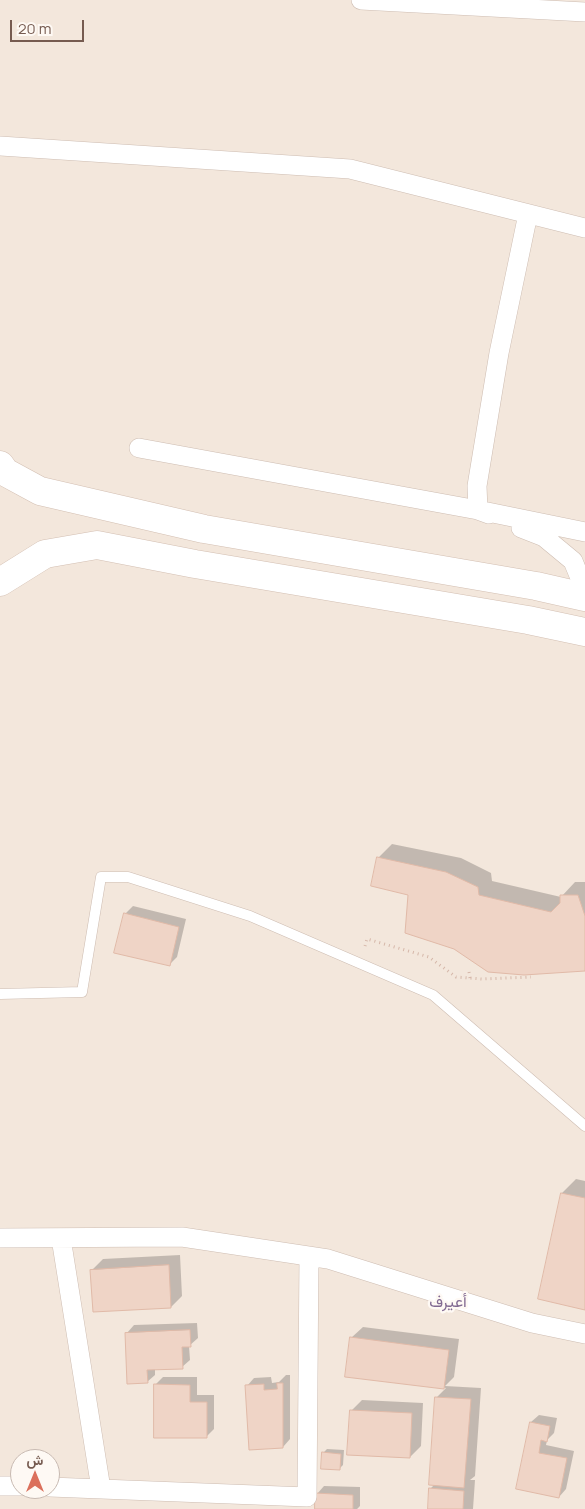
<!DOCTYPE html>
<meta charset="utf-8">
<style>
body{margin:0}
#map{position:relative;width:585px;height:1509px;overflow:hidden;background:#fcf5ed;font-family:Manrope,Vazirmatn,sans-serif}
canvas{display:block}
.north{position:absolute;left:10px;top:1449px;width:50px;height:50px;box-sizing:border-box;background:#fef9f4;border:1px solid #c8bab2;border-radius:50%;rotate:0deg;font-size:14px;font-weight:700;line-height:20px;text-align:center;color:#765b50}
.north::after{content:'';display:block;margin:auto;width:18px;height:22px;background:#db705c;clip-path:polygon(50% 0,100% 100%,50% 72%,0 100%)}
.scale{position:absolute;left:10px;top:20px;width:74px;height:22px;box-sizing:border-box;border:2px solid #765b50;border-top:0;padding-left:6px;font-size:15px;line-height:18px;white-space:nowrap;color:#765b50;-webkit-text-stroke:4px #fef9f4;paint-order:stroke}
</style>
<div id="map">
<canvas width="585" height="1509"></canvas>
<div class="north">ش</div>
<div class="scale">20 m</div>
</div>
<script>
const ctx = document.querySelector('canvas').getContext('2d');
ctx.lineJoin = 'round';
function fillPath(path, color) { ctx.fillStyle = color; ctx.fill(path, 'evenodd'); }
function stroke(path, color, width, dash) { ctx.strokeStyle = color; ctx.lineWidth = width; ctx.lineCap = dash ? 'butt' : 'round'; ctx.setLineDash(dash || []); ctx.stroke(path); }
function write(font, color, halo, rows, align = 'center') {
  ctx.font = font + ' Manrope,Vazirmatn,sans-serif'; ctx.lineWidth = 4.5; ctx.setLineDash([]); ctx.textBaseline = 'middle'; ctx.strokeStyle = halo; ctx.fillStyle = color; for (const [text, x, y, turn = 0] of rows) {
    ctx.save(); ctx.translate(x, y); ctx.rotate((+turn || 0) * Math.PI / 180); ctx.textAlign = isNaN(turn) ? turn : align; if (halo) ctx.strokeText(text, 0, 0); ctx.fillText(text, 0, 0); ctx.restore();
  }
}
fillPath(new Path2D(`
 M0 0H585V1509H0ZM20 1459H50V1489H20Z`), '#f3e7dc');
fillPath(new Path2D(`
 M392 844 461 858 491 873 492 881 561 897 575 882H585V970L409 894 378 858Z
 M133 906 186 919 177 957 169 965 125 914Z
 M576 1179 585 1181V1308L540 1298 562 1193Z
 M180 1255 182 1296 171 1307 92 1270 103 1259Z
 M197 1323 198 1338 189 1346 190 1360 182 1367 155 1369V1375L147 1382 127 1333 134 1325Z
 M363 1327 459 1339 454 1377 445 1386 481 1388 475 1476 470 1480H475L473 1509H429L430 1489 435 1484H430L437 1397 446 1388 347 1376 351 1338Z
 M286 1375H290V1439L283 1447 247 1386 254 1378 271 1377 272 1383 279 1382Z
 M163 1377H197V1395H214V1429L206 1437 155 1385Z
 M362 1400 423 1403 421 1446 410 1457 351 1411Z
 M539 1415 557 1418 554 1433 547 1440 546 1445 574 1451 566 1489 559 1497 518 1488 531 1422Z
 M327 1449 344 1450 343 1465 339 1469 324 1452Z
 M324 1486 360 1487V1506L357 1509H316L317 1494Z`), '#0003');
const building = new Path2D(`
 M377 857 446 872 478 887 479 895 551 912 560 903V895H578L585 916V971L524 975 488 972 454 949 405 933 408 895 371 886Z
 M124 913 179 927 170 966 114 953Z
 M561 1193 585 1198V1310L538 1299Z
 M169 1265 171 1308 93 1312 90 1270Z
 M190 1330 191 1347H182L183 1369 147 1370 148 1383 127 1384 125 1333Z
 M350 1337 449 1350 444 1389 345 1377Z
 M277 1383H283V1448L249 1450 245 1385 264 1384V1390L277 1389Z
 M154 1384 190 1385V1402H207V1438H154Z
 M435 1397 471 1399 464 1488 429 1485Z
 M350 1410 412 1413 410 1458 347 1455Z
 M530 1422 550 1426 547 1442 541 1440 539 1453 567 1458 559 1498 516 1489Z
 M322 1452 341 1454 340 1470 321 1469Z
 M429 1488 464 1491 463 1509H428Z
 M315 1493 353 1495V1509H315Z`);
fillPath(building, '#efd4c6');
stroke(building, '#e1baa8', 1);
const lane = new Path2D(`
 M0 994 82 992 101 877H128L250 916 433 995 585 1126`);
const street = new Path2D(`
 M361 0 585 12
 M0 146 350 169 585 228
 M139 448 478 510 585 532
 M489 514 478 510 477 486 499 353 528 214
 M521 528 544 537 573 561 585 590
 M0 1238 182 1237 328 1259 532 1323 585 1334
 M61 1238 101 1489
 M0 1486H20
 M50 1487 307 1497 309 1256`);
const secondary = new Path2D(`
 M0 465 5 472 40 491 204 529 536 586 585 597
 M0 582 45 554 97 545 195 564 528 620 585 632`);
stroke(lane, '#cebdb2', 11);
stroke(street, '#cebdb2', 20);
stroke(secondary, '#d3bfb2', 29);
stroke(new Path2D(`
 M365 946 367 939 429 957 456 977 482 979 531 977
 M469 972 470 978`), '#d5b7a9', 3, [1, 4]);
stroke(lane, '#fff', 10);
stroke(street, '#fff', 19);
stroke(secondary, '#fff', 28);
write('16px', '#816991', '#fef9f4', [
 ["أعيرف",448,1303]
]);
</script>
